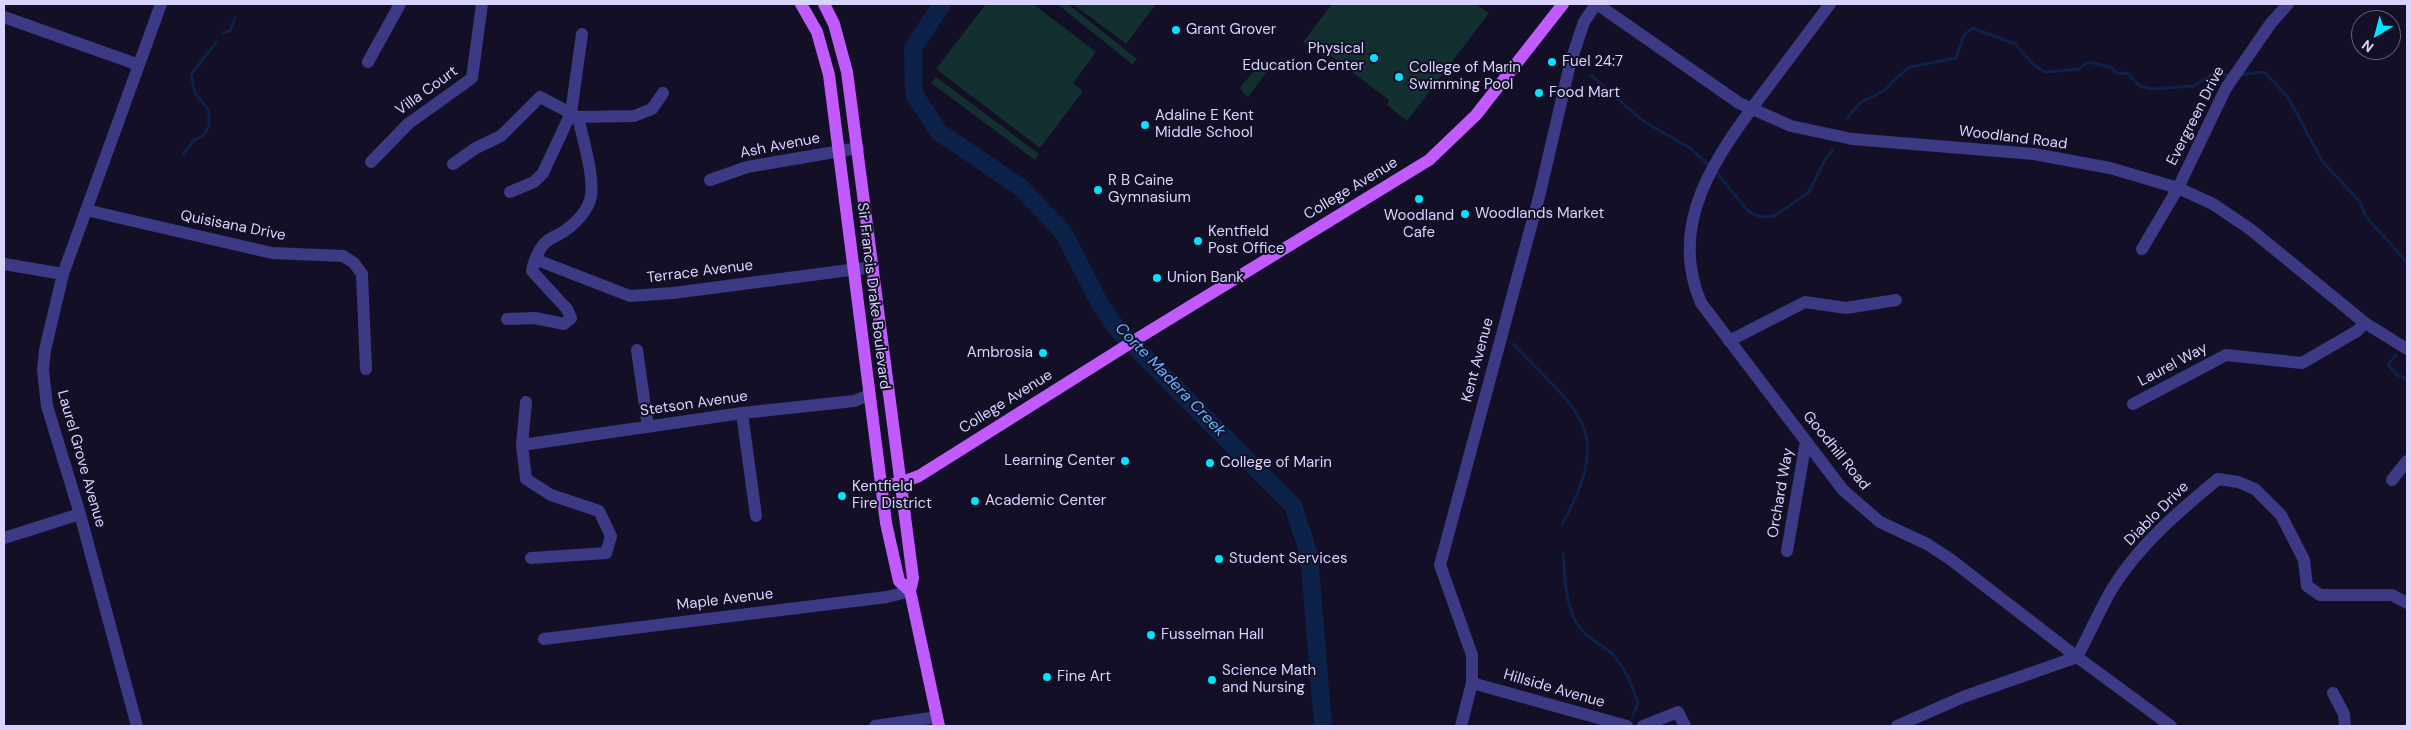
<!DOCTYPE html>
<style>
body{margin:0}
#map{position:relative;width:2411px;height:730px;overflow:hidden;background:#130f26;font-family:"DM Sans",sans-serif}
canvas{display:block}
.frame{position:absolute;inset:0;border:5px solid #d9d4ff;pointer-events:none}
.north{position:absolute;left:2351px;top:10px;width:50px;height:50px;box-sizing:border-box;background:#130f26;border:1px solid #625e7d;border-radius:50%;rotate:217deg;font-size:14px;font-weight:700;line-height:20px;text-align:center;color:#d9d4ff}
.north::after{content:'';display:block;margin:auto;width:18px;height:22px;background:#00e5ff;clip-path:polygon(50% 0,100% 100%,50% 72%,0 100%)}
</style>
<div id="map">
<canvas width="2411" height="730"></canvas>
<div class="frame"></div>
<div class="north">N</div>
</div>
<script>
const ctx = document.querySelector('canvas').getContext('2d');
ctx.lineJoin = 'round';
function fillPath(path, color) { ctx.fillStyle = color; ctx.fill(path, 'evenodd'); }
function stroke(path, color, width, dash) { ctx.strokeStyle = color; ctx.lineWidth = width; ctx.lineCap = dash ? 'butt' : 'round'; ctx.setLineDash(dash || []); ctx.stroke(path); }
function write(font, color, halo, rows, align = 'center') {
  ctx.font = font + ' "DM Sans",sans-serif'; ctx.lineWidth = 4; ctx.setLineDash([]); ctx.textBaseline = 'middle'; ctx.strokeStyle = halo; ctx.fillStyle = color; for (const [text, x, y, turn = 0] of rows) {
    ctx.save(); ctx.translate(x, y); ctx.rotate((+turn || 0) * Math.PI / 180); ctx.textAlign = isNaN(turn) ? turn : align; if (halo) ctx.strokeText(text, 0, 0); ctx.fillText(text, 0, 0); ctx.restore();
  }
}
fillPath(new Path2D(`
 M986 4H1033L1096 52 1073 83 1083 91 1040 148 936 69Z
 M1057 4H1068L1137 59 1132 64Z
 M1073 4H1156L1126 44Z
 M1332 4H1476L1489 13 1407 121 1387 105 1389 100 1327 53 1324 57 1303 42Z
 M1264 60 1274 62 1248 97 1241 90V86Z
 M936 77 1039 154 1035 160 931 83Z`), '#12302f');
stroke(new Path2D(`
 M223 33 230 31 235 18
 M1591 75 1643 121 1690 148 1710 166
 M2238 75 2264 72 2288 97 2322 161 2360 202 2365 215 2376 228 2407 262
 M1847 118 1860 103 1885 90 1895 79 1910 67 1956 58 1964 35 1973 28 2015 44 2034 65 2045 72 2079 69 2088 62 2110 67 2118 74 2127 73 2140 86 2152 89 2194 86 2212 74 2229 75
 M183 154 194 140 203 136 209 126V111L195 93 191 75 216 42
 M1716 172 1749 212 1762 217 1774 216 1809 192 1825 160 1833 150
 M2407 338V336
 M1513 344C1577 411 1616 428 1562 524
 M2396 355 2388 365 2397 375 2407 379
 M1563 554C1565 577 1565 602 1576 622 1585 637 1597 642 1610 652 1624 664 1632 686 1638 703L1633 715`), '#0c2248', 3);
stroke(new Path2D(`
 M942 4 913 48 914 94 939 132 1020 187 1063 232 1100 304 1118 330 1293 506 1309 554 1323 726`), '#0c2248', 18);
stroke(new Path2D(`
 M1597 4 1739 103 1791 126 1852 139 2034 154 2110 168 2178 188 2213 204 2250 229 2365 323 2407 349
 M1830 4C1808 33 1786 63 1764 92 1718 154 1666 222 1701 303L1843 490 1880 522 1927 544 1950 559 2077 657 2171 726
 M4 17 139 65
 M368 62 400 4
 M578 117 634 116 652 109 663 93
 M371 162 408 124 472 78 482 4
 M453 164 476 148 501 136 540 97 578 117C583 140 594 174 591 196 589 210 574 225 563 232 557 236 549 238 544 244 539 249 533 263 532 271L567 309 571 318 564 324 535 318 507 319
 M710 180 747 167 858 148
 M510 192 534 182 543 173 571 113 582 34
 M86 210 272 253 343 256 354 263 362 274 366 369
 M2142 249 2178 188 2226 88 2271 23 2288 4
 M537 260 630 296 673 293 873 267
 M4 264 63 274
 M1729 341 1805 302 1846 308 1896 300
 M637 350 648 427
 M526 402 522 445 526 479 551 495 599 511 611 536 606 553 531 558
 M2133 404 2226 355 2302 363 2357 331 2365 323
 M742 413 756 516
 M522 445 742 413 854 401 869 395
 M2392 480 2407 461
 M4 538 80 514
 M1787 551 1806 441
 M544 639 887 597 910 591
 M1472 683 1627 726
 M2333 693 2344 714 2345 726
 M137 726 80 514 47 406 43 370 45 350 63 274 161 4
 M875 726 937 717
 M1461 726 1472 683V655L1440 565 1540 193 1570 64 1584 22 1596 4
 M1643 726 1678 712 1685 726
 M1897 726 1963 697 2077 657C2089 635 2099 611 2112 589 2138 546 2179 511 2218 479L2238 482 2255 489 2281 515 2304 560 2307 586 2320 595H2392L2407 603`), '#3d3a85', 12);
stroke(new Path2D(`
 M801 4 817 32 829 75 886 523 899 581 910 591
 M824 4 834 24 847 72 913 578 910 591 939 726
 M881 486 900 483 919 476 1140 337 1429 160 1476 115 1563 4`), '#c25bff', 12);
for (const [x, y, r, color] of [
 [1176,30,5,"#00e5ff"],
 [1374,58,5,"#00e5ff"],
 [1552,62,5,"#00e5ff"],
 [1399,77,5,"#00e5ff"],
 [1539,93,5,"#00e5ff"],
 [1145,125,5,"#00e5ff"],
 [1098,190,5,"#00e5ff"],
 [1419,199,5,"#00e5ff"],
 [1465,214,5,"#00e5ff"],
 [1198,241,5,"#00e5ff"],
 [1157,278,5,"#00e5ff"],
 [1043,353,5,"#00e5ff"],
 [1125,461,5,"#00e5ff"],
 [1210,463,5,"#00e5ff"],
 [842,496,5,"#00e5ff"],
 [975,501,5,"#00e5ff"],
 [1219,559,5,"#00e5ff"],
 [1151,635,5,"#00e5ff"],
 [1047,677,5,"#00e5ff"],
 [1212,680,5,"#00e5ff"]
]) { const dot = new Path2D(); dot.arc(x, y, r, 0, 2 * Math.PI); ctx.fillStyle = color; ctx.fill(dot); stroke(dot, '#130f26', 2); }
write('15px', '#d9d4ff', '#130f26', [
 ["Grant Grover",1186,30],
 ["Physical",1364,49,"right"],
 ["Education Center",1364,66,"right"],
 ["Fuel 24:7",1562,62],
 ["College of Marin",1409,68],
 ["Swimming Pool",1409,85],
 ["Food Mart",1549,93],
 ["Adaline E Kent",1155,116],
 ["Middle School",1155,133],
 ["R B Caine",1108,181],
 ["Gymnasium",1108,198],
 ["Woodlands Market",1475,214],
 ["Woodland",1419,216,"center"],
 ["Cafe",1419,233,"center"],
 ["Kentfield",1208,232],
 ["Post Office",1208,249],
 ["Union Bank",1167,278],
 ["Ambrosia",1033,353,"right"],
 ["Learning Center",1115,461,"right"],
 ["College of Marin",1220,463],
 ["Kentfield",852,487],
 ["Fire District",852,504],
 ["Academic Center",985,501],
 ["Student Services",1229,559],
 ["Fusselman Hall",1161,635],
 ["Science Math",1222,671],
 ["and Nursing",1222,688],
 ["Fine Art",1057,677]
], 'left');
write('15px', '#d9d4ff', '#130f26', [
 ["Villa Court",427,91,-36],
 ["Evergreen Drive",2196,116,-63],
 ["Woodland Road",2013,138,7],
 ["Ash Avenue",780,146,-11],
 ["College Avenue",1351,189,-31],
 ["Quisisana Drive",233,226,11],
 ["Terrace Avenue",700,272,-7],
 ["Sir Francis Drake Boulevard",873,296,83],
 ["Kent Avenue",1478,360,-75],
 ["Laurel Way",2173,365,-28],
 ["College Avenue",1006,402,-32],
 ["Stetson Avenue",694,404,-8],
 ["Goodhill Road",1836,451,51],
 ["Laurel Grove Avenue",81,459,74],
 ["Orchard Way",1781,493,-80],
 ["Diablo Drive",2157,514,-45],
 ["Maple Avenue",725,600,-7],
 ["Hillside Avenue",1554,689,16]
]);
write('italic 16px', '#62b6ff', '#130f26', [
 ["Corte Madera Creek",1170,380,46]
]);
</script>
